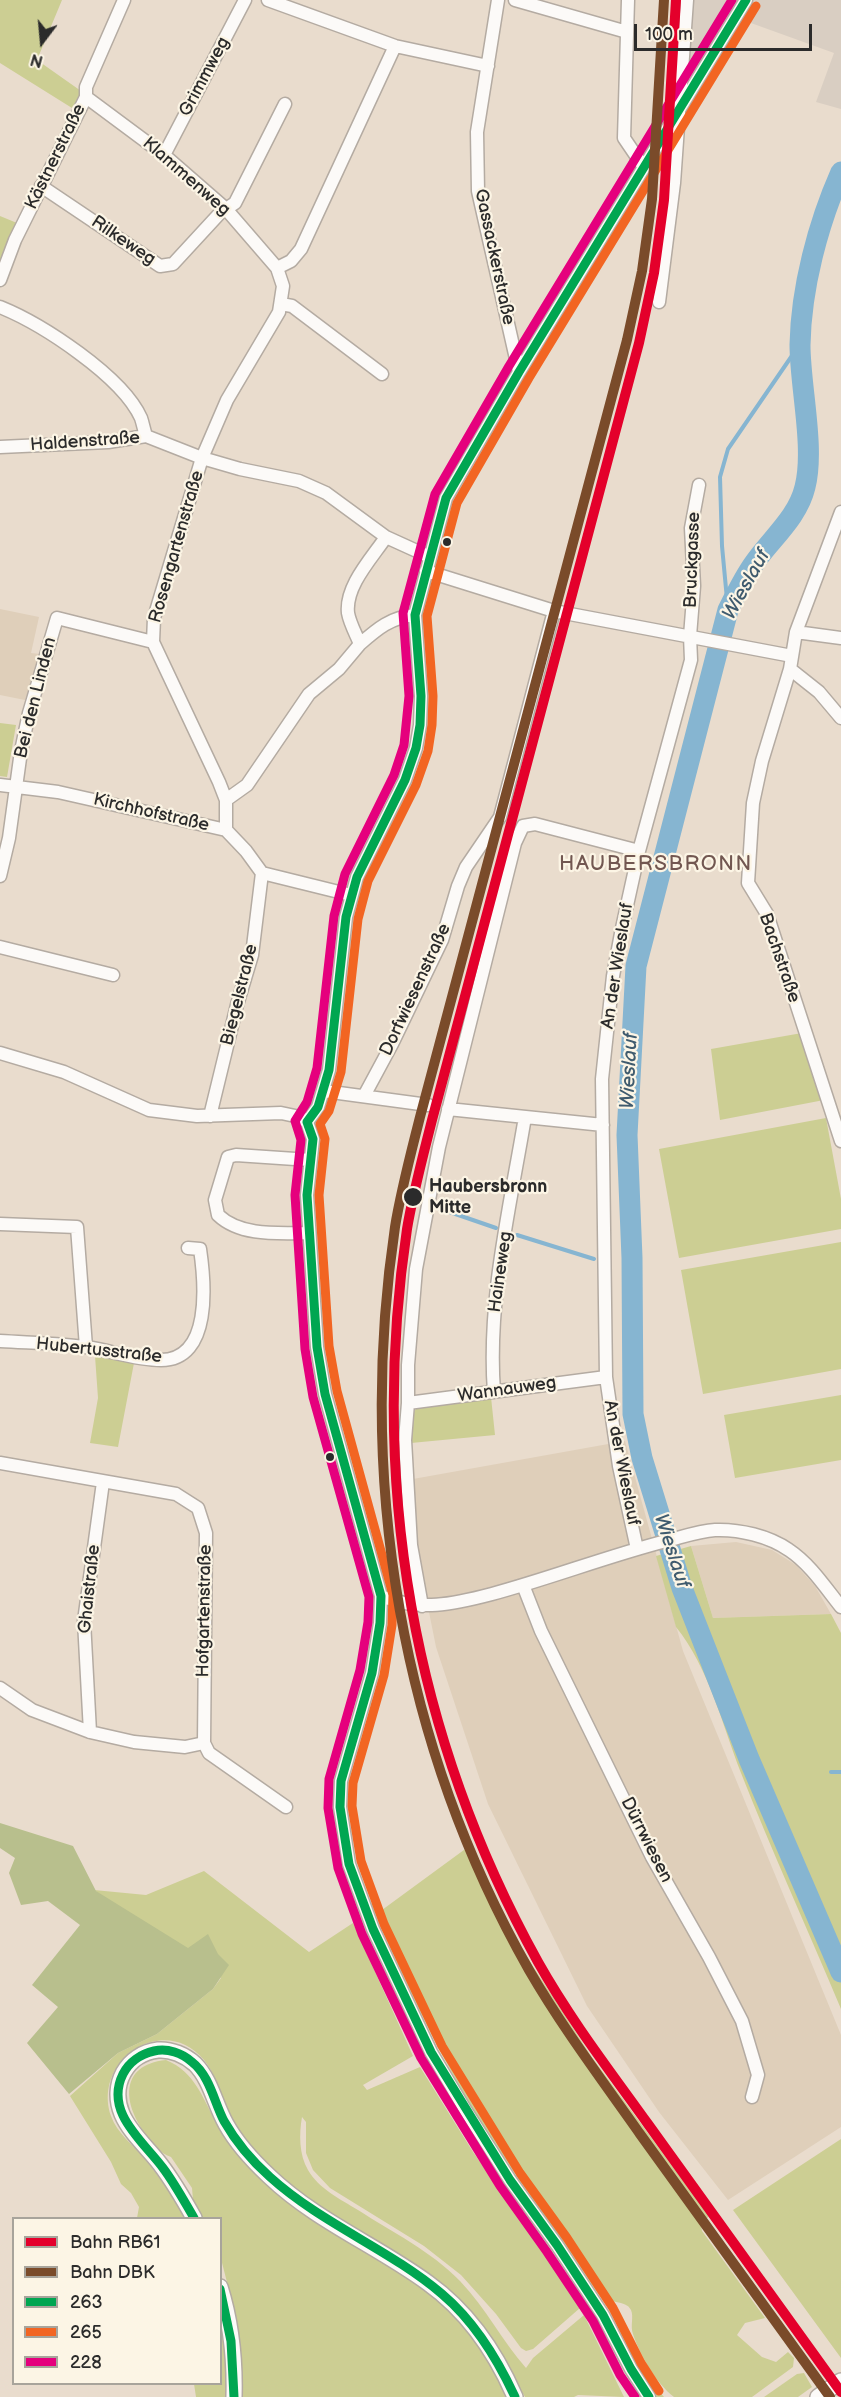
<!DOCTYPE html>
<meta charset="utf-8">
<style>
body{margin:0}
#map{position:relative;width:841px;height:2397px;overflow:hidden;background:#e9dccd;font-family:"Balsamiq Sans",sans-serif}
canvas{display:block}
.legend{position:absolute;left:12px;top:2217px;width:210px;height:168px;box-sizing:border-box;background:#fcf5e5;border:2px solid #a8a49b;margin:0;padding:8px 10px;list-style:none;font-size:18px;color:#2b2b2b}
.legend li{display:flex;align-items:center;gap:12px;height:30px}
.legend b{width:30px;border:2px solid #a8a49b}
.north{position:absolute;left:12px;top:12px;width:60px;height:60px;-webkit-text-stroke:4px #fcf5e5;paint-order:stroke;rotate:196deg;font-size:16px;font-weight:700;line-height:24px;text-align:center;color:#2b2b2b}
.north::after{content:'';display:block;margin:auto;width:21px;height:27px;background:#2b2b2b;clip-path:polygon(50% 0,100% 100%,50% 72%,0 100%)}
.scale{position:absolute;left:634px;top:24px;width:178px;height:27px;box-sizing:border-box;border:3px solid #2b2b2b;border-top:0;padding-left:8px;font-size:18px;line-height:21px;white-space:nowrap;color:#2b2b2b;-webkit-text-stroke:4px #fcf5e5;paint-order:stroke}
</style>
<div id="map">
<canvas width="841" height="2397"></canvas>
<ul class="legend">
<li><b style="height:8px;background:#e4002b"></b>Bahn RB61</li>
<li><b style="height:8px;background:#7a4b2a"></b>Bahn DBK</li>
<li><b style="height:8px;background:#00a651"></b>263</li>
<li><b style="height:8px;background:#f26522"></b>265</li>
<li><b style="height:8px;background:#e5007d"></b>228</li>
</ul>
<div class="north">N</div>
<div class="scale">100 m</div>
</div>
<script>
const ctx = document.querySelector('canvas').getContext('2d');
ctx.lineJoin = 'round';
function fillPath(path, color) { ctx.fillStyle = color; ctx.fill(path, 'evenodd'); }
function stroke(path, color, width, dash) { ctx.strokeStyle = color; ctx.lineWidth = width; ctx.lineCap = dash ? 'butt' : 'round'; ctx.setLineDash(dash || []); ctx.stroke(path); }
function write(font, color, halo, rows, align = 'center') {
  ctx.font = font + ' "Balsamiq Sans",sans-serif'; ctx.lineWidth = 4.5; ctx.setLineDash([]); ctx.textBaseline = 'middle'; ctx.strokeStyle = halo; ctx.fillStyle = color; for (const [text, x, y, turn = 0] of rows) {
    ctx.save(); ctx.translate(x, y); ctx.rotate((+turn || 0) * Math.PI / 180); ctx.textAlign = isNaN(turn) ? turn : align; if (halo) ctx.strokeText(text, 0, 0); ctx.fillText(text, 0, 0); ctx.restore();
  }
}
fillPath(new Path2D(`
 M0 609 39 617 31 653 40 654 25 700 0 695Z
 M625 1441 683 1651 841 2035V2127L728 2200 659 2112 587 2006 488 1804 436 1647 418 1557 413 1479Z
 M736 1542 772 1550 796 1565 815 1586 831 1614 713 1618 691 1546Z`), '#dfcfba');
fillPath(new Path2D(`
 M683 0H841V109L816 102 834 53 726 14 678 92Z`), '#d9cec2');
fillPath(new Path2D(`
 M0 0H62L37 60 81 91 80 96 72 108 0 63Z
 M0 216 17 223 0 265Z
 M0 723 16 725 7 777 0 776Z
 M802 1033 824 1100 720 1120 711 1049Z
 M826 1118 841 1199V1229L679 1258 659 1149Z
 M841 1242V1369L703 1394 681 1270Z
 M95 1356 134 1363 118 1447 90 1443 98 1398Z
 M841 1395V1460L735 1478 724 1415Z
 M491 1397 495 1435 411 1443C411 1429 408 1415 419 1406Z
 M691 1546 713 1618 831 1614 841 1633V2009C808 1930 772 1852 741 1773 722 1724 709 1668 676 1627L656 1556Z
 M468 1847 514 1937 591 2056 709 2216 701 2225 702 2231 765 2318 745 2323 737 2335 762 2357 776 2362 788 2352 794 2358 793 2367 752 2397H674C656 2383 640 2355 633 2334 630 2326 634 2317 631 2310 626 2299 608 2305 598 2294 558 2231 511 2173 473 2109 433 2043 402 1975 371 1905L374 1897 382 1910Z
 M204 1871 309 1952 353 1923 413 2056 363 2085 367 2090 420 2067 473 2152 559 2273 580 2308 533 2349 526 2351 521 2348 496 2314 461 2275 424 2246 330 2188 313 2170 306 2153V2122L302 2117C299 2134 299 2155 308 2170 319 2189 340 2199 358 2210 392 2232 431 2251 460 2281 486 2308 502 2341 526 2368L533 2358 584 2315 624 2397 578 2395 574 2397H525C502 2355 479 2316 442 2284 422 2267 396 2254 373 2241 344 2225 315 2206 289 2186 266 2166 242 2141 228 2113 220 2096 217 2075 204 2060 165 2012 92 2059 111 2116 117 2133 133 2145 144 2158 160 2177 173 2197 185 2218H137L139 2207 131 2193 121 2184 111 2162 70 2096 118 2053 157 2034 213 1989 221 1978 94 1890 146 1895Z
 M166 2060C195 2072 202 2097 216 2122 225 2137 236 2154 248 2167 268 2186 289 2204 312 2219 350 2245 395 2265 432 2295 465 2323 489 2357 507 2397H243L241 2351 235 2313 221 2259 220 2218H202L193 2200 192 2188 171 2157C159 2153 155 2145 147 2136 123 2105 118 2065 166 2060Z
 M841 2139V2358L733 2210Z
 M221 2318 223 2330 228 2397H196L194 2384H220Z
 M617 2318 622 2322 653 2384 664 2397H654L649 2390 617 2325Z
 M804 2373 812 2387 798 2397H764L797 2374Z`), '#ccce93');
fillPath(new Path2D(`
 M0 1823 73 1846 96 1891 188 1948 208 1934 218 1954 229 1965 213 1989 157 2034 118 2053 69 2094 27 2043 58 2007 32 1985 80 1925 48 1901 21 1905 9 1873 15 1858 0 1848Z`), '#b8bf8d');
stroke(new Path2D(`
 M728 610 722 546 720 477 728 449 800 344
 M438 1208 496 1228
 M517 1235 594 1259
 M831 1772H841`), '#86b5d1', 4);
stroke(new Path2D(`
 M841 172C818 224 801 288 800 345 800 386 815 448 805 487 798 517 772 538 755 562 744 577 736 594 728 610L636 966 627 1135 632 1258 633 1414 642 1458 682 1588 749 1759 841 1972`), '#86b5d1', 21);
const minor = new Path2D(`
 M268 0 395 46 488 66
 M498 0 477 132 478 191 519 372
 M515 0 627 32
 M628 0 624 138 643 166
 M86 97 164 155 226 209 277 268 283 286 279 312 227 400 202 458 154 618 153 642 219 782 226 800V830
 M164 155 245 0
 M41 186 160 266 173 264 220 213 235 203 285 104
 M277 268 291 261 301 249 395 46
 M0 280 15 240 86 97V87L124 0
 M659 302 674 183 687 0
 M281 304 292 306 382 374
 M0 307C42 324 122 376 141 418 143 424 144 430 146 436
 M0 447 108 442 146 436 202 458 240 469 299 481 326 493 386 537 430 557
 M841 512 796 632 790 669 762 761 753 803 748 883 767 914 841 1141
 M426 571 554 611 792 656
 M796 632 841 638
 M360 644C377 629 391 617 415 615
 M790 669 819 692 841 718
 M0 785 58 792 226 830 246 851 262 873 351 895
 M226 800 247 785 309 694 339 669 360 644C356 634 350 624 348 613 345 586 372 558 386 537
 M0 876 9 838 21 751 29 713 57 618 153 642
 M0 947 113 975
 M0 1053 64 1072 149 1110 197 1116 281 1113 300 1117 307 1122 313 1139 307 1195 317 1347 325 1394 381 1596 380 1623 372 1673 341 1781 340 1807 349 1864 373 1929 431 2052 466 2111 510 2180 557 2245 603 2315 631 2369 649 2397
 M324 1091 428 1105
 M364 1096 392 1044 442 940 458 886 466 867 500 817 554 611
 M448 1109 603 1125
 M210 1116 237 1005 252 955 262 873
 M307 1122 318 1107 329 1070 346 917 357 877 405 780 416 748 420 725 421 696 415 615 446 498 519 372 746 0
 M0 1224 77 1227 86 1347
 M309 1233C280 1233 241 1237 218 1215L215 1200 228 1157 236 1155 310 1160
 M0 1341C31 1343 62 1343 92 1348 114 1352 138 1360 161 1360 212 1360 205 1283 200 1249L188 1248
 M494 1392C487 1301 510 1207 525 1117
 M408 1403 606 1377
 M0 1463 176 1494 198 1508 206 1533 204 1743 209 1753 286 1807
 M637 1549 619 1466 606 1377 602 1079 613 976 622 928 639 851 691 660 690 636 694 586 691 528 699 485
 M523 1585 541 1631 652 1857 709 1957 742 2021 758 2075 752 2097
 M381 1596C419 1612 454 1604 492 1594 551 1578 608 1556 666 1541 682 1537 699 1531 715 1530 739 1529 769 1536 789 1550 810 1564 825 1587 841 1607
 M422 1606 411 1545 405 1440 408 1403V1365L416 1269 439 1147 515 843 523 826 535 824 639 851
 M0 1688 32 1710 90 1732 134 1742 185 1747 204 1743
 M90 1732 84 1621 103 1482`);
const major = new Path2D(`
 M194 2218C184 2200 173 2181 160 2164 148 2148 130 2133 122 2114 110 2085 126 2054 158 2050 171 2049 185 2055 195 2064 211 2080 215 2105 226 2124 237 2144 253 2161 269 2176 316 2221 376 2245 428 2283 467 2311 496 2353 515 2397
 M220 2287C231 2322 235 2360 234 2397
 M818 2397 841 2381`);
stroke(minor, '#b4aba2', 15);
stroke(major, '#b4aba2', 18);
stroke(minor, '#fcfaf8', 12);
stroke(major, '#fcfaf8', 15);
stroke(new Path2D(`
 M194 2218C184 2201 175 2184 163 2168 143 2141 104 2112 123 2074 129 2062 141 2054 154 2051 168 2048 182 2053 192 2062 210 2076 214 2102 224 2121 236 2142 252 2161 270 2177 322 2224 389 2249 442 2294 475 2322 497 2358 515 2397
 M220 2289 231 2341 234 2397
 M649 2397 631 2369 603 2315 557 2245 510 2180 431 2052 373 1929 349 1864 340 1807 341 1781 372 1673 380 1623 381 1596 325 1394 317 1347 307 1195 313 1139 307 1122 318 1107 329 1070 346 917 357 877 405 780 416 748 420 725 421 696 415 615 446 498 519 372 746 0`), '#00a651', 9);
stroke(new Path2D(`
 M659 2391 641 2363 613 2308 567 2238 520 2173 442 2046 384 1924 361 1861 352 1806 353 1783 384 1675 392 1625 393 1595 337 1391 329 1346 319 1195 325 1139 320 1124 329 1111 341 1072 358 919 368 881 416 785 428 751 432 725 433 696 427 616 457 503 529 378 756 6`), '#f26522', 9);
stroke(new Path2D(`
 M635 2397 620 2375 593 2321 547 2252 500 2186 421 2058 362 1934 338 1868 328 1808 329 1779 360 1670 368 1622 369 1597 313 1397 305 1349 295 1195 301 1140 295 1121 307 1102 317 1068 334 916 345 874 394 775 404 745 409 696 403 613 435 494 509 366 732 0`), '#e5007d', 9);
stroke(new Path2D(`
 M676 0 664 200 654 273 639 343 432 1120C423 1156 413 1193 407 1229 369 1484 413 1736 538 1962 570 2019 610 2071 648 2124 712 2214 777 2303 841 2392`), '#e4002b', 10);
stroke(new Path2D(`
 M664 0 652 199 642 271 627 340 420 1117C411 1153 401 1190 395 1227 357 1482 401 1745 529 1970 562 2027 602 2080 640 2134 703 2222 767 2309 830 2397`), '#7a4b2a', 10);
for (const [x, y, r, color] of [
 [447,542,5,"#2b2b2b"],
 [413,1197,10,"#2b2b2b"],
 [330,1457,5,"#2b2b2b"]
]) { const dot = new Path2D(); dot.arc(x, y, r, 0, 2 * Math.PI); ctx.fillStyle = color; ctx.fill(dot); stroke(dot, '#fcf5e5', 2); }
write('18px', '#2b2b2b', '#fcf5e5', [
 ["Grimmweg",205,77,-62],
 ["Kästnerstraße",56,157,-64],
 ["Klammenweg",186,177,41],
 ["Rilkeweg",123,241,34],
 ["Gassackerstraße",494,257,78],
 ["Haldenstraße",85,442,-4],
 ["Rosengartenstraße",177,547,-74],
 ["Bruckgasse",693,560,-88],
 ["Bei den Linden",36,698,-76],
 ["Kirchhofstraße",151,813,13],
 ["Bachstraße",779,958,71],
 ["An der Wieslauf",618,966,-81],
 ["Dorfwiesenstraße",416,990,-65],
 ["Biegelstraße",240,995,-76],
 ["Haineweg",501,1272,-82],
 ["Hubertusstraße",99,1351,6],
 ["Wannauweg",507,1390,-8],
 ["An der Wieslauf",621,1463,79],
 ["Ghaistraße",90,1589,-84],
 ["Hofgartenstraße",205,1611,-89],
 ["Dürrwiesen",646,1840,63]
]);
write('bold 18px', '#2b2b2b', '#fcf5e5', [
 ["Haubersbronn",429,1187],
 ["Mitte",429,1208]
], 'left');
write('italic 20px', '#3f5b6e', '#fcf5e5', [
 ["Wieslauf",747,585,-61],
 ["Wieslauf",630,1071,-87],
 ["Wieslauf",671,1551,72]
]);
ctx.letterSpacing = '1.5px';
write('21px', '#725751', '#fcf5e5', [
 ["HAUBERSBRONN",656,865]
]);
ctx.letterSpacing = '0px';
</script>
